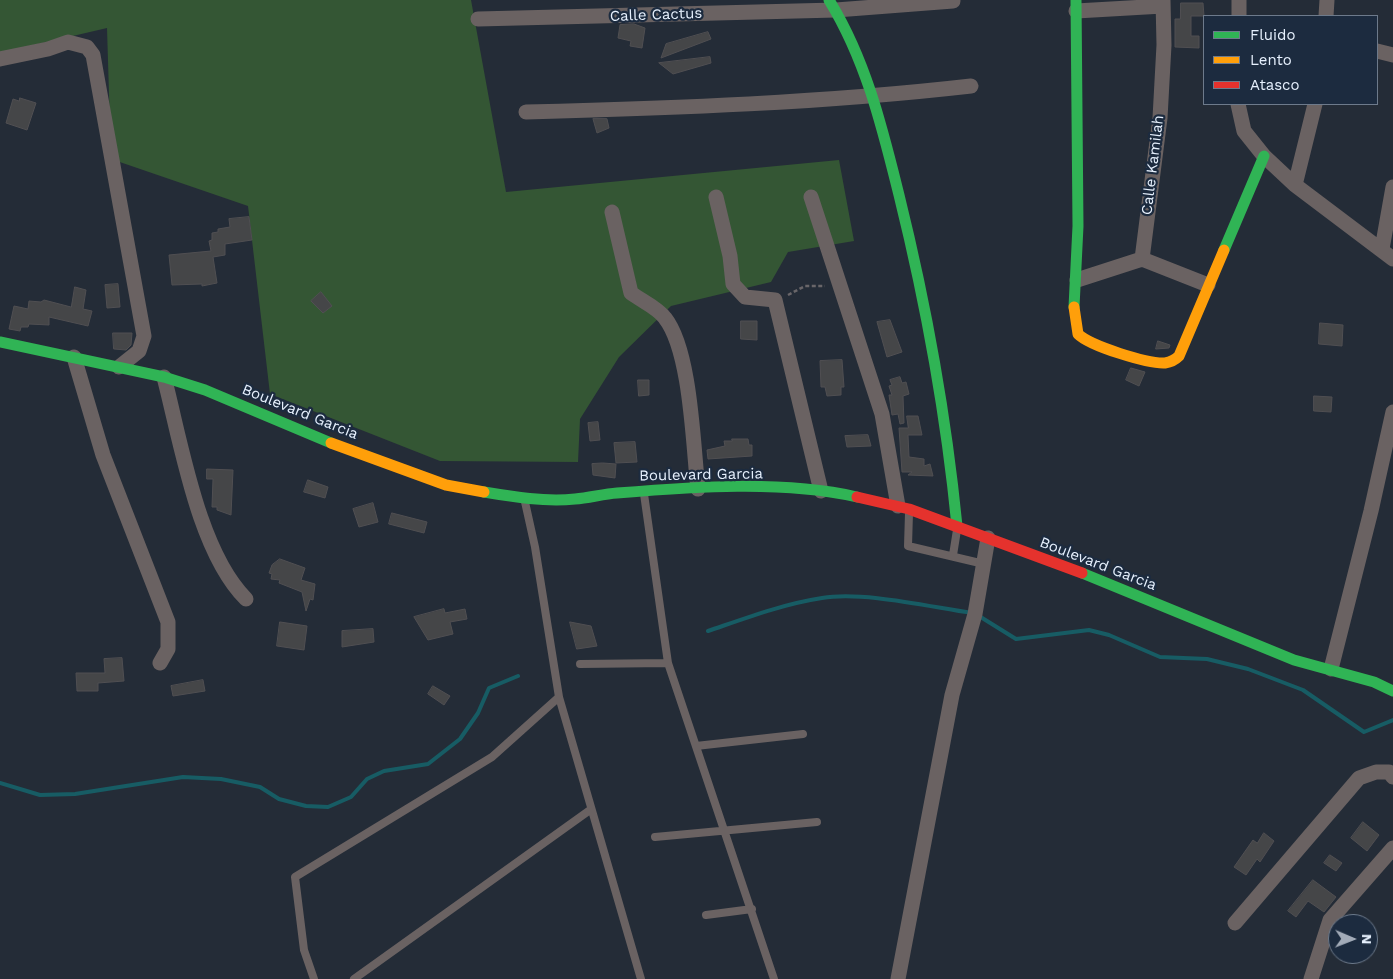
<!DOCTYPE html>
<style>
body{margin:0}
#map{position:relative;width:1393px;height:979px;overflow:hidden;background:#242c37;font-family:"Work Sans",sans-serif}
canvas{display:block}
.legend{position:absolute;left:1203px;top:15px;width:175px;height:90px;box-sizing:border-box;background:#1c2b3f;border:1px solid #6d7a8b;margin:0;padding:6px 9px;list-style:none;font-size:15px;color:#e6f0fd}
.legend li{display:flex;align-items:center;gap:10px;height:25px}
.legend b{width:25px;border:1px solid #6d7a8b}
.north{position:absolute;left:1328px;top:914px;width:50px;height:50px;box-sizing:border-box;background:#1c2b3f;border:1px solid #6d7a8b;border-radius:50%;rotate:91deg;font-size:14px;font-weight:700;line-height:20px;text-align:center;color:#e6f0fd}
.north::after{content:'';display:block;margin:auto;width:18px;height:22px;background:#a2abb8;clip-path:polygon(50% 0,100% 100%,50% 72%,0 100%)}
</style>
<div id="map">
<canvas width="1393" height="979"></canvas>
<ul class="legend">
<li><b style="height:6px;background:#30b455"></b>Fluido</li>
<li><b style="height:6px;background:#ff9f0a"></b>Lento</li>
<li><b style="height:6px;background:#e5322d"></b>Atasco</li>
</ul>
<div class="north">N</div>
</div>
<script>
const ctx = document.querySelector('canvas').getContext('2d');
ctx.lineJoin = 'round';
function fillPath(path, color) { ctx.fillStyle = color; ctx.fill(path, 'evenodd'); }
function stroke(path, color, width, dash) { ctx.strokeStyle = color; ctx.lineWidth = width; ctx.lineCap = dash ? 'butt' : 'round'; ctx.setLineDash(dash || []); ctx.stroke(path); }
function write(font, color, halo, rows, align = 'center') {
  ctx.font = font + ' "Work Sans",sans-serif'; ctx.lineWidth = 4.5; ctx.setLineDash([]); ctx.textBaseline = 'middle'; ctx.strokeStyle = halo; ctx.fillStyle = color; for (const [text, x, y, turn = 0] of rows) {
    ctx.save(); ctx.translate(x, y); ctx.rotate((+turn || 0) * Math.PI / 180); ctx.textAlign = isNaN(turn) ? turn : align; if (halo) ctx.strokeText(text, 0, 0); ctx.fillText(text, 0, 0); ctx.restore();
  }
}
fillPath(new Path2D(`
 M0 0H471L506 192 839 160 854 241 788 252 771 282 671 306 619 357 580 419 578 462 440 461 270 394 248 206 111 159 107 28 0 53Z`), '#345634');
stroke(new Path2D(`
 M979 616 1016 639 1089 630 1109 635 1160 657 1207 659 1248 669 1303 690 1364 732 1393 720
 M708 631C746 618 783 604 822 598 863 591 930 607 972 613
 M0 783 40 795 75 794 183 777 221 779 260 787 279 799 306 806 328 807 351 797 367 779 384 771 428 764 460 739 478 713 489 688 518 676`), '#175c64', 4);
const building = new Path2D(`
 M1181 3H1203L1204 16H1191V36H1199V48L1175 47V19H1180Z
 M634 24 645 28 642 48 630 46 631 41 618 38 620 25Z
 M708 32 711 39 661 58 666 44Z
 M710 57 711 63 673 74 659 63Z
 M20 98 36 103 27 130 6 123 13 99 19 101Z
 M607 119 609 128 597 133 593 119Z
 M249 217 252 240 225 244V255L213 257 217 283 202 286V284L172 285 169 255 211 251 209 241 212 240V233L218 232V229L230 227 229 219Z
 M118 284 120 307 107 308 105 285Z
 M75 287 86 290 83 309 92 311 88 326 49 317V325L29 324 28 327H21L20 331 9 329 14 306 28 309 29 301 41 302 44 300 71 307Z
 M321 292 332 306 323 313 311 301Z
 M890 320 902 352 887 357 877 322Z
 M741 321H757V340L741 339Z
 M1320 323 1343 325 1342 346 1319 344Z
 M113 333H132L131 345 126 350 114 349Z
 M1158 341 1170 345 1169 348 1156 349Z
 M842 360 844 387H841V395L827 396 825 387H821L820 361Z
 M1131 368 1145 372 1139 386 1126 380Z
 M900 377 902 383 906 382 909 394 903 396 904 423 900 424 898 414 892 415 889 395H892L889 386 892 385 890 380Z
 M638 380H649V395L639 396Z
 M1314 396 1332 397 1331 412 1314 411Z
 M907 416H918L922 435H908L909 457 924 459V466L930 464 933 476 908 475 912 472H902L899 428H908Z
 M598 422 600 440 590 441 588 423Z
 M868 435 871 446 847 447 845 436Z
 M732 439H748L749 445H752V456L708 459 707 450 725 446 724 441H732Z
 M635 442 637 462 616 463 614 443Z
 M603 463 616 464 615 478 593 475 592 464Z
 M207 469 233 470 231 515 217 510V507H212L213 479H207Z
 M308 480 328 487 325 498 304 492Z
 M373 503 378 522 359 527 353 509Z
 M392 513 427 522 424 533 389 524Z
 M280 559 305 568 301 580 315 584 313 600 310 599 306 611 302 592 279 583 280 580 271 579 272 574 269 573 272 565Z
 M444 609 445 613 465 609 467 619 450 622 453 634 428 640 414 617Z
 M280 622 307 626 304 650 277 646Z
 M570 622 591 626 597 646 577 649Z
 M373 629 374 642 342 647V631Z
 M122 658 124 681 98 683V691H77L76 673H105L104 659Z
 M203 680 205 691 173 696 171 686Z
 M433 686 450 696 444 705 428 694Z
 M1363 822 1379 835 1367 851 1351 838Z
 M1264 833 1274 841 1260 862 1257 859 1246 875 1234 867 1253 840 1257 843Z
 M1330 855 1342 863 1336 871 1324 863Z
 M1313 880 1336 897 1324 912 1308 901 1296 917 1288 911Z`);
fillPath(building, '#454648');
stroke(building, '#504f52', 1);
stroke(new Path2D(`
 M788 295 805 286H825`), '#696669', 2.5, [4, 2.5]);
stroke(new Path2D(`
 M644 494 668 663 774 979
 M909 513 908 546 984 564
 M953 555 957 530
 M580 664 668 663
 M559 697 641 979
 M696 746 803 734
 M655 837 817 822
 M706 915 752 909
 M314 979 304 950 295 877 492 757 559 697 535 547 525 502
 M354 979 590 810`), '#6a6262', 8);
stroke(new Path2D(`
 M1076 11 1163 6
 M1239 16V0
 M1326 16 1327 0
 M478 19 836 10 953 1
 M1377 51 1393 55
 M0 59 48 49 68 42 87 47 93 55 144 336 139 351 119 367
 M1238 104 1244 131 1264 156 1295 185 1393 259
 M526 112C677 108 822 103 971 86
 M1295 185 1315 104
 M716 197 730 256 733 284 745 297 775 300 821 491
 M811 197 882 414 898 506
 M612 212 631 293C642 301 658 308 665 318 691 351 693 446 698 489
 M1382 249 1393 187
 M1142 259 1160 118 1164 45 1163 0
 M1142 259 1208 285
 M1077 280 1142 259
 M74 357 103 455 168 622V649L160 663
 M164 377C181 442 198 551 246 599
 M1331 669 1371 511 1393 412
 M1235 923 1359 778 1376 772H1389L1393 777
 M898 979 952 695 975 614 988 538
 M1311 979 1330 920 1393 848`), '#6a6262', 15);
stroke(new Path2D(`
 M829 0C866 60 882 127 899 195 926 304 946 414 957 526
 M1224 250 1264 156
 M1074 307 1078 226 1076 0
 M0 342 164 377 205 390 331 443
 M484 492C514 497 545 502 575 499 589 498 603 494 617 493 693 487 782 480 857 497
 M1082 573 1294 660 1374 682 1393 691`), '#30b455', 11);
stroke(new Path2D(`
 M1074 307 1078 334C1090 346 1148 364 1165 363 1171 362 1175 360 1179 356L1224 250
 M331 443 446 485 484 492`), '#ff9f0a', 11);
stroke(new Path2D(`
 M857 497 909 509 1082 573`), '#e5322d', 11);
write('15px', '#e6f0fd', '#1c2b3f', [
 ["Calle Cactus",656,15,-2],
 ["Calle Kamilah",1153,165,-83],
 ["Boulevard Garcia",300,412,22],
 ["Boulevard Garcia",701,475,-1],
 ["Boulevard Garcia",1098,564,21]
]);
</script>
